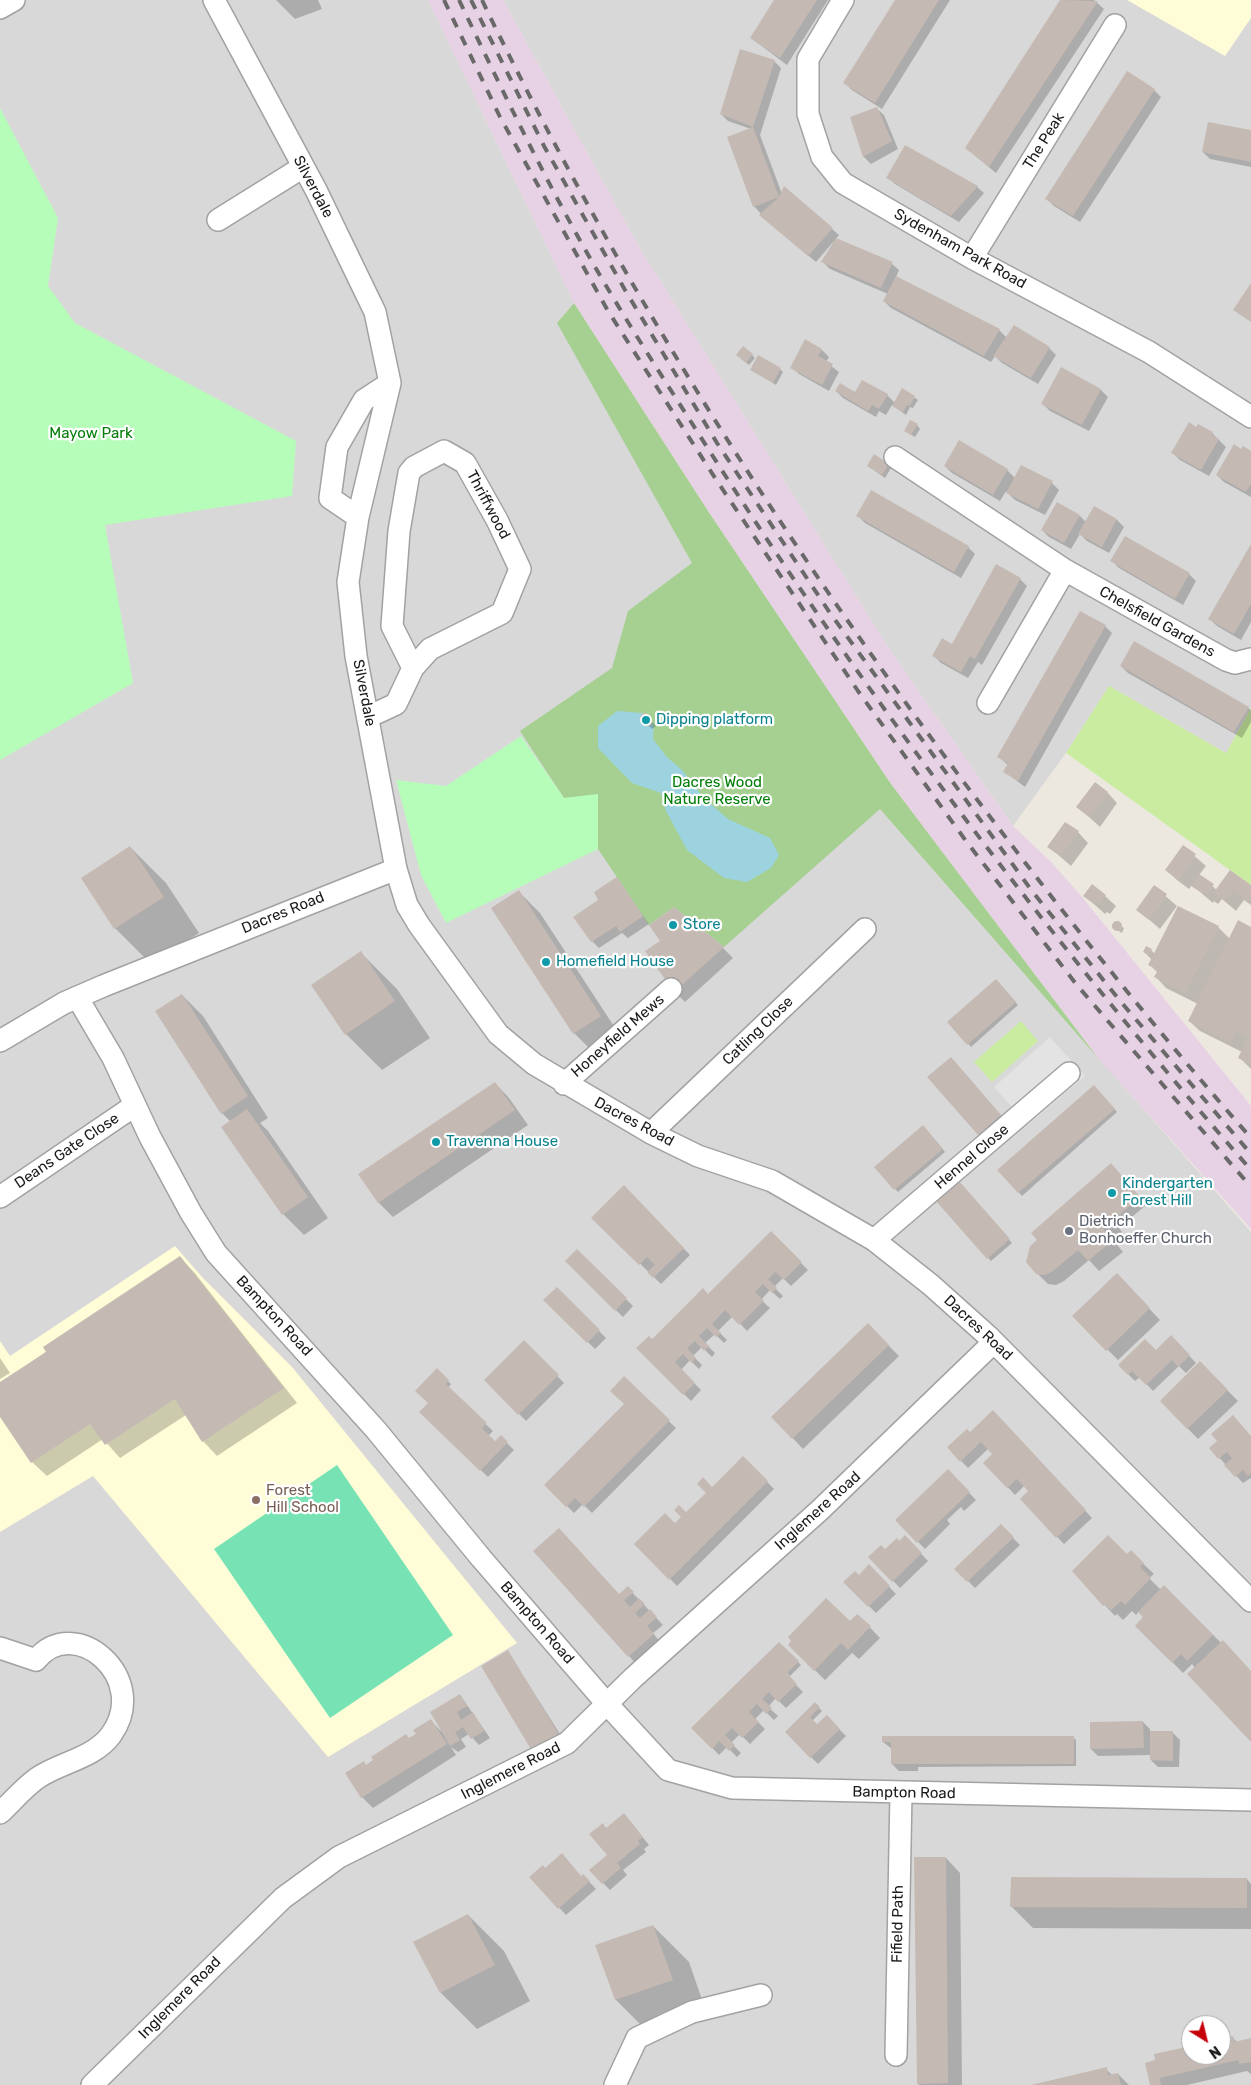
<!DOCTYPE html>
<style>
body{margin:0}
#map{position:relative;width:1251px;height:2085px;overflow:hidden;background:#ede8df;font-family:Rubik,sans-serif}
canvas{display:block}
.north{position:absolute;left:1181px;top:2015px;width:50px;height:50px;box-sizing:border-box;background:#fff;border:1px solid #a4a4a4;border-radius:50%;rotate:144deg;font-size:14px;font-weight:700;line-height:20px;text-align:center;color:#1b1b1b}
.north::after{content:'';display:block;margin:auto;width:18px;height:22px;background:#c60009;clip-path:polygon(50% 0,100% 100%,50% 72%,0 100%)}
</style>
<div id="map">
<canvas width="1251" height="2085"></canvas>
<div class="north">N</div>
</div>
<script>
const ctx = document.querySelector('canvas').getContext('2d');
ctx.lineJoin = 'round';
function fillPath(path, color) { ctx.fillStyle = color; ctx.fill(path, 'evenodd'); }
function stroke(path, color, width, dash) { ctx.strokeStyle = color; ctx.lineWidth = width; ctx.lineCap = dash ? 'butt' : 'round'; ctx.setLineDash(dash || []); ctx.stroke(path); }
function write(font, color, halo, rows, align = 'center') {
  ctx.font = font + ' Rubik,sans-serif'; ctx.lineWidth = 4.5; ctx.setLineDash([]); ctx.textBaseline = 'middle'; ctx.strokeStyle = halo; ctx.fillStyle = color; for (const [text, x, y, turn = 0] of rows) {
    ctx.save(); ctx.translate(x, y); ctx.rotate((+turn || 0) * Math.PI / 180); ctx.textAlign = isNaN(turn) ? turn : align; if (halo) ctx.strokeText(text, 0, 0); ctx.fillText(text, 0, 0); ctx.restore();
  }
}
fillPath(new Path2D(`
 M0 0H428L574 303 558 324 880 808 1251 1232V2085H0ZM1191 2025H1221V2055H1191Z
 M503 0H1251V708L1226 753 1109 686 1066 753 1013 826 889 649 638 245Z`), '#d9d8d8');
fillPath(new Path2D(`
 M428 0H503L638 245 889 649 1013 826 1050 861 1082 897 1251 1106V1229L1098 1058 891 784 708 511 574 303Z`), '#e7d1e4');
fillPath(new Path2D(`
 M1127 0H1251V18L1225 56Z
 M175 1246 203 1278 292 1367 517 1643 328 1757 93 1476 0 1532V1341L10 1356Z`), '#fffdd7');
fillPath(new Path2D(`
 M1109 686 1226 753 1251 708V885L1066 753Z
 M1021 1021 1038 1041 992 1082 974 1062Z`), '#c9eca1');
fillPath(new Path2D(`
 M574 303 708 511 891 784 1098 1058 880 809 724 947 674 907 649 925 598 849V795L564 798 520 731 612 668 628 611 692 563 557 323Z`), '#a6d091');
fillPath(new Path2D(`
 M0 108 58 218 48 286 75 323 296 441 292 496 105 525 133 683 0 760Z
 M521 736 564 798 598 794V849L446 923 421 875 396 780 446 786Z`), '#b7fdba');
fillPath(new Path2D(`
 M337 1465 453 1635 330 1718 214 1549Z`), '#77e3b4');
fillPath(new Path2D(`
 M1050 1037 1085 1076 1028 1125 994 1087Z`), '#e3e3e3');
fillPath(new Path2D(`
 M617 711 642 713 654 725 653 739 666 756 682 770 703 797 728 819 770 838 779 855 771 868 747 882 724 878 687 850 666 811 661 793 632 783 598 748V726Z`), '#9cd3df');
fillPath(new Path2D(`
 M276 0H318L322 9 295 19Z
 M775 0H828L787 65 751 38Z
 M896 0H950L882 109 852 90 845 83Z
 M1062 0H1094L1104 9 996 173 966 148Z
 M774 61 781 68 760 135 782 194 832 229 839 235 835 240 892 264 899 270 896 277 999 330 1007 338 1049 348 1056 355 1038 384 1002 363 995 356 991 362 891 308 884 301 888 294 830 269 823 262 834 241 816 262 768 222 754 206 751 129 728 121 721 114Z
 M1154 90 1161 97 1080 222 1054 206 1047 199Z
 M876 108 884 115 898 149 871 164 864 157 851 118Z
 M1251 131V167L1210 159 1203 152Z
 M888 177 977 187 984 193 959 222 895 184Z
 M822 350 829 357 826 362 839 372 829 391 799 374 792 367Z
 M737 355H752L755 358 749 365Z
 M780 369 783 372 776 385 752 370Z
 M1061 369 1101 390 1108 397 1089 431 1050 411 1043 404Z
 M902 390 918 400 913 408 910 407 906 415 892 405 886 415 879 411 876 417 843 398 836 391 887 395 895 403Z
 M917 425 920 429 915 437 905 431Z
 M1197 428 1212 433 1226 447 1209 476 1180 460 1173 453Z
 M1241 451 1251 452V497L1224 482 1217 475Z
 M888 465 891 468 885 478 868 466Z
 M945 466 1007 470 1015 478 1052 483 1059 490 1045 515 1015 500 1006 491 1000 501 952 473Z
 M1094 508 1117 520 1124 527 1109 553 1087 541 1080 534 1071 549 1049 537 1042 530 1080 516 1086 522Z
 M858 516 968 547 975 554 961 578 865 523Z
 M1125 538 1189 574 1196 581 1183 605 1119 568 1112 561Z
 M1251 547V622L1241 640 1217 626 1210 619Z
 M1020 579 1027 586 982 665 978 662 968 678 941 663 934 656 952 646Z
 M1105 626 1112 633 1025 787 1005 772 1008 765 999 757Z
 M1121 666 1248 708 1251 710V722L1242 738 1128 673Z
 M645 714 656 726 652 729 641 718Z
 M1107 792 1117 803 1100 827 1078 807Z
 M1078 832 1088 843 1071 866 1049 847Z
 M1183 846 1206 866 1199 875 1217 890 1251 887V905L1244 900 1236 911 1222 899 1218 904 1214 901 1213 903 1192 885 1189 889 1177 880 1166 870Z
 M130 847 166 883 199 933 151 964 115 928Z
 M616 878 649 924 628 938 622 933 599 948 592 941 600 900Z
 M1155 887 1177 906 1160 929 1138 910Z
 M519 892 540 913 621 1037 595 1054 574 1033 493 909Z
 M1085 896H1105L1116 906 1110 914 1107 912 1105 914Z
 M1116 923 1124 928 1122 933 1114 928Z
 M1218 927 1230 939 1251 928V1069L1240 1058 1242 1052 1200 1031 1189 1021 1198 1004 1166 988 1156 977 1158 973 1150 965 1152 960 1144 952 1151 950 1155 954Z
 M662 942 723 948 733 958 685 1002 674 991Z
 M361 953 397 989 430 1038 382 1070 346 1034Z
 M996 980 1018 1005 971 1047 949 1022Z
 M182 995 203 1016 268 1118 260 1123 268 1131 328 1218 304 1235 283 1214 223 1127 231 1122 222 1113Z
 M954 1061 1003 1118 982 1137 979 1134Z
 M495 1083 509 1098 528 1125 393 1217 378 1202Z
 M1097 1090 1117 1112 1022 1196 999 1170Z
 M926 1130 945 1152 898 1192 876 1167Z
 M1118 1172 1146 1205 1119 1228 1122 1232 1113 1240 1123 1252 1099 1271 1089 1260 1064 1281 1056 1285 1048 1284 1037 1273Z
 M962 1186 1012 1243 991 1261 937 1201Z
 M624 1187 690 1255 661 1284 593 1218Z
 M771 1233 808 1270 791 1286 783 1278 774 1287 783 1296 780 1299 770 1290 761 1300 770 1308 747 1331 733 1316 718 1331 727 1340 724 1343 715 1334 705 1343 715 1353 712 1357 702 1347 693 1356 702 1365 699 1369 690 1360 681 1370 701 1390 691 1401 638 1348 652 1341 708 1296Z
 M577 1251 633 1306 623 1317 566 1261Z
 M180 1258 194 1272 297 1403 217 1456 203 1441 186 1415 120 1458 103 1439 47 1476 32 1462 0 1415V1384Z
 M1127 1285 1160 1320 1118 1360 1074 1316Z
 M557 1289 606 1338 595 1349 545 1300Z
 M868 1325 899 1356 803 1449 773 1417Z
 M1171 1337 1196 1363 1186 1373 1179 1366 1153 1391 1140 1377 1135 1381 1119 1365 1156 1351Z
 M524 1342 564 1383 526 1421 486 1380Z
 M0 1358 10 1373 0 1379Z
 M1200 1363 1238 1401 1198 1439 1161 1401Z
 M437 1370 451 1384 448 1388 493 1431 488 1436 495 1443 501 1437 514 1450 488 1477 421 1412 429 1403Z
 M624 1378 676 1428 592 1513 583 1504 574 1513 546 1485 626 1404Z
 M1009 1429 1092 1518 1064 1544 1021 1499 1030 1491 1025 1485 1015 1495 985 1463 994 1454 989 1448 968 1468 948 1447 970 1434Z
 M1251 1436V1478L1243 1483 1210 1448Z
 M743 1457 774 1489 677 1586 636 1544 675 1525Z
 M948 1471 976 1500 964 1511 961 1507 947 1520 950 1524 925 1549 897 1520Z
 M1001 1526 1020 1545 975 1588 956 1569Z
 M905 1537 928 1561 900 1588 870 1557 885 1551Z
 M1131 1552 1154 1574 1149 1578 1161 1590 1164 1587 1251 1672V1740L1192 1664 1183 1673 1137 1626 1145 1617 1139 1611 1136 1615 1132 1611 1123 1620 1117 1614 1115 1616 1073 1571 1127 1556Z
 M869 1566 896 1594 876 1613 845 1582 859 1576Z
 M628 1588 663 1625 653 1633 660 1642 635 1663 629 1656 619 1596Z
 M858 1615 880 1638 859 1659 852 1653 825 1680 789 1645 850 1623Z
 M779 1643 801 1665 790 1676 771 1656 769 1658 803 1692 786 1708 776 1698 768 1707 778 1716 774 1720 764 1710 755 1719 765 1729 750 1744 740 1734 731 1743 741 1753 737 1757 727 1747 719 1755 693 1728Z
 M508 1652 565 1742 540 1757Z
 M460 1695 490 1738 479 1745 469 1734 461 1739 466 1747 458 1752 451 1747 456 1755 373 1808 362 1797 367 1766 417 1734 430 1720 441 1731Z
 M815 1704 822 1711 812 1721 817 1726 827 1717 846 1736 818 1764 786 1732Z
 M1143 1722 1150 1729V1732L1173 1733 1180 1740 1179 1767H1158L1151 1760V1755L1098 1756 1091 1749Z
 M1073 1737 1076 1740V1766L918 1767V1771H899L892 1764V1749L883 1742Z
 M630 1822 649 1845 644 1849 646 1852 623 1870 627 1875 610 1890 603 1883 609 1855 607 1829Z
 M946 1858 960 1873 962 2085H919L918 2083Z
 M545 1869 581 1877 583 1875 596 1889 566 1915 531 1877Z
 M1247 1879 1251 1884V1929L1033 1928 1012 1907Z
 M468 1915 504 1951 530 2001 477 2029 441 1993Z
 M653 1926 689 1962 708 2017 652 2036 616 2000 597 1946Z
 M1232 2037 1237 2042 1251 2039V2074L1247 2071 1187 2085H1151L1191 2047V2055H1221V2040Z
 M1106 2069 1113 2076 1118 2074 1129 2085H1033Z`), '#0003');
fillPath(new Path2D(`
 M774 0H817L780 58 750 38Z
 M895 0H939L875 103 843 83Z
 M1060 0 1098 1 989 167 965 148Z
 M740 49 775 60 753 127 720 114Z
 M1127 71 1155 89 1073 216 1045 199Z
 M877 107 892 141 863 157 850 117Z
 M1208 122 1251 130V162L1202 152Z
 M753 127 779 197 784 186 833 228 808 256 759 215 779 197 753 207 727 137Z
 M905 145 978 186 951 216 886 178Z
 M836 238 893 262 881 288 821 262Z
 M896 276 1000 329 984 356 883 301Z
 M1251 283V322L1233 310Z
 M1014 325 1050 347 1031 378 993 356Z
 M805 339 822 349 818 356 833 364 822 385 790 368Z
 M743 346 753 354 746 363 736 355Z
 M758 355 781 368 773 383 750 370Z
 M1061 367 1101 389 1082 425 1041 404Z
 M862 380 888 394 879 409 872 405 868 411 835 391 840 383 855 392Z
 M902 388 915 396 910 406 907 405 903 412 892 406Z
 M910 420 918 424 911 435 904 431Z
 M1189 422 1196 427 1198 424 1213 432 1212 435 1219 439 1201 470 1171 453Z
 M959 440 1008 469 993 495 944 466Z
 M1234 444 1241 449 1243 446 1251 451V484L1246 492 1216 475Z
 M874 454 889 464 882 475 867 466Z
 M1021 465 1053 481 1038 509 1006 493Z
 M871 490 969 546 954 572 856 516Z
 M1057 502 1080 515 1064 543 1041 530Z
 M1094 506 1117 519 1102 547 1078 534Z
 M1125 536 1190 573 1175 599 1110 561Z
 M1251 544V604L1234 634 1208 619Z
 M996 564 1021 578 975 659 970 656 961 672 932 656 942 638 952 644Z
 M1080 611 1106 625 1018 781 1003 772 1008 763 997 757Z
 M1134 641 1249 707 1234 732 1120 666Z
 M645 712 653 722 648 727 639 718Z
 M1095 782 1108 792 1089 817 1076 807Z
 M1065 822 1079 831 1060 856 1047 847Z
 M1183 845 1196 854 1178 880 1165 870Z
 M130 846 164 897 114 929 81 878Z
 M1230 870 1251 885V896L1247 901 1233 890 1225 901 1214 892Z
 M1199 874 1214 884 1207 894 1203 891 1202 893 1191 886Z
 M617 877 643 916 620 932 616 926 591 942 573 917 598 900 594 892Z
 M1092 884 1106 895 1099 904 1095 902 1094 904 1083 896Z
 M1154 885 1167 894 1149 920 1136 910Z
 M519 890 601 1016 573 1034 491 908Z
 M1178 906 1219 926 1185 993 1154 977 1158 970 1148 965Z
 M674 907 724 947 674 992 645 951 660 941 649 925Z
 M1238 920 1251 927V1065L1238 1058 1248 1037 1236 1031 1231 1042 1188 1021Z
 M1112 926a5 5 0 1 1 10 0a5 5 0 1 1-10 0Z
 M1146 946 1152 949 1149 955 1143 952Z
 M361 951 395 1001 345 1035 311 985Z
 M996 979 1016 1002 967 1045 947 1022Z
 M182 994 248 1096 221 1114 155 1011Z
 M951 1057 1001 1115 978 1135 927 1077Z
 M495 1082 515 1110 378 1203 358 1174Z
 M1094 1085 1115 1109 1018 1193 997 1170Z
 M247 1109 308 1197 282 1215 221 1127Z
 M923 1125 943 1149 894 1190 874 1167Z
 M1111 1163 1140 1197 1103 1229 1113 1240 1088 1261 1078 1250 1053 1271 1045 1275 1036 1274 1026 1262 1030 1246 1037 1240 1031 1233Z
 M959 1181 1010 1239 987 1259 936 1201Z
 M624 1185 684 1248 653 1278 647 1272 655 1265 647 1257 639 1265 591 1218Z
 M771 1231 802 1262 784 1280 775 1272 768 1279 777 1288 772 1293 763 1284 755 1292 764 1301 739 1325 725 1310 712 1324 721 1333 716 1337 707 1328 699 1336 709 1346 704 1351 695 1341 687 1348 696 1358 692 1363 683 1354 675 1362 695 1383 683 1395 636 1348 649 1336 652 1339 703 1288 708 1294Z
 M577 1249 627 1298 615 1311 565 1261Z
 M180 1256 284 1388 202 1442 175 1399 105 1445 90 1424 31 1463 0 1417V1382L46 1352 43 1347Z
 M1117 1273 1150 1308 1106 1351 1072 1316Z
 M557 1287 600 1330 587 1343 543 1300Z
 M868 1323 889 1345 792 1439 771 1417Z
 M1171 1335 1190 1355 1178 1367 1172 1360 1146 1385 1132 1371 1128 1375 1118 1365 1145 1339 1156 1350Z
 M524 1340 559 1375 518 1415 484 1380Z
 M1200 1361 1228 1390 1187 1429 1160 1401Z
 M437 1368 449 1380 446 1384 487 1423 482 1428 495 1441 501 1435 508 1442 480 1471 419 1412 428 1403 415 1391Z
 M624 1376 670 1420 584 1507 575 1498 566 1507 544 1485 624 1404 610 1391Z
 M993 1410 1086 1510 1056 1538 1020 1499 1028 1491 1017 1479 1007 1488 983 1463 992 1454 981 1442 960 1462 947 1447 967 1429 970 1432Z
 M1233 1415 1251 1436V1473L1248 1476 1243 1470 1235 1477 1224 1465 1232 1458 1227 1452 1218 1459 1209 1448 1217 1441 1211 1434Z
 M743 1456 768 1481 669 1580 634 1544 665 1513 675 1523 681 1517 674 1510 679 1505 686 1512 706 1493 697 1484 703 1477 712 1487Z
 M948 1469 970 1492 917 1543 895 1520Z
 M1001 1524 1014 1537 967 1582 954 1569Z
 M559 1528 619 1594 628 1586 634 1592 624 1600 630 1607 639 1598 645 1604 635 1613 640 1618 650 1609 657 1617 647 1626 654 1634 628 1657 533 1551Z
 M905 1535 922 1553 892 1582 868 1557 881 1545 885 1549 897 1538 899 1541Z
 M1108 1535 1127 1554 1131 1550 1144 1563 1140 1567 1151 1578 1125 1605 1121 1601 1111 1610 1105 1605 1103 1606 1072 1571Z
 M869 1564 890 1586 868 1607 843 1582 855 1571 859 1575Z
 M1164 1585 1213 1635 1187 1661 1181 1654 1172 1663 1135 1626 1143 1617 1138 1612Z
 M826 1598 850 1621 857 1614 871 1626 848 1650 841 1643 814 1671 788 1645 791 1641 788 1637Z
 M1223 1640 1251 1671V1742L1187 1674Z
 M779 1642 799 1661 787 1673 797 1684 778 1702 769 1692 762 1699 772 1708 766 1714 757 1704 749 1712 759 1722 742 1738 732 1728 725 1735 735 1745 729 1751 719 1741 712 1749 691 1728Z
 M508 1650 559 1735 532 1751 481 1666Z
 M460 1694 467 1706 457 1712 461 1720 473 1712 484 1731 471 1739 463 1727 455 1732 460 1740 450 1746 430 1712Z
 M815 1702 820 1707 810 1717 817 1724 827 1715 840 1729 810 1758 785 1732Z
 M431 1719 447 1744 361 1798 345 1773 364 1761 366 1765 373 1760 371 1757 406 1734 409 1738 416 1734 413 1730Z
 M1143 1721 1144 1748 1090 1749V1722Z
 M1150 1731H1173V1761L1150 1760Z
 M882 1736H1074V1764H891V1742H882Z
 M624 1813 643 1837 638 1841 640 1844 617 1863 621 1868 602 1884 589 1870 607 1855 589 1834 603 1823 606 1828Z
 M562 1853 581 1876 583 1874 590 1881 558 1909 529 1877 543 1865 545 1868Z
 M914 1857H946L948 2083 917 2084Z
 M1011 1877 1247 1878V1908L1010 1907Z
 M468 1914 495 1965 440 1993 413 1942Z
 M653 1925 673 1980 615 2000 595 1945Z
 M1233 2036 1234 2042 1251 2038V2062L1239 2064 1238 2060 1160 2078 1161 2085H1150L1145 2063 1155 2060 1154 2054 1191 2046V2055H1221V2039Z
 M1107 2067 1108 2075 1118 2073 1121 2085H1031Z`), '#c5bab3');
const street = new Path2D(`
 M214 0 316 190 375 312 390 383 358 517 348 582 356 656 396 869 407 905 419 925 498 1034 534 1064 651 1133 698 1156 772 1181 874 1240 931 1285 988 1336 1251 1601
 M843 0 808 59V114L822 157 843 183 972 258 1149 352 1251 417
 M0 8 14 0
 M218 220 303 167
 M972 258 1115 25
 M895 457 1065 570 1226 660 1235 663 1251 659
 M358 517 330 498 337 447 364 400 390 383
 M988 703 1065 570
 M368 717 396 704 413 668 392 626 399 531 409 473 414 467 444 451 465 463 497 520 520 569 502 613 430 649 413 668
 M77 997 113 1058 150 1137 191 1213 216 1253 376 1430 481 1558 607 1704 668 1770 732 1788 1251 1800
 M0 1041 64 1003 103 986 396 869
 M564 1084 671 989
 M651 1133 865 929
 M0 1197 134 1106
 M874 1240 1069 1073
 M0 1648 36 1660C74 1612 152 1678 111 1735 94 1758 62 1762 39 1777 25 1786 12 1802 0 1813
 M896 2055 901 1793
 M92 2085 283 1898 339 1857 567 1743 633 1678 820 1510 994 1342
 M615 2085 637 2038 692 2012 761 1995`);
stroke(street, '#a2a2a2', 24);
stroke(street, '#fff', 21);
stroke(new Path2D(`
 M444 0 500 117 608 311 717 481 858 691 966 841 1076 984 1251 1187
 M459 0C497 79 535 159 577 235 615 304 658 370 700 436 864 695 1049 939 1251 1170
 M471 0 544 146 625 290 717 443 830 613 1032 891 1121 1002 1251 1154
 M482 0C614 275 778 532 960 777 1053 901 1149 1022 1251 1138`), '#696969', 4, [10, 10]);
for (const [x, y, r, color] of [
 [646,720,5,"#0f9aa8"],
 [673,925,5,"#0f9aa8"],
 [546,962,5,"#0f9aa8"],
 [436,1142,5,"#0f9aa8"],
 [1112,1193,5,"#0f9aa8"],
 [1069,1231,5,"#6b7280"],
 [256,1500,5,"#8d6e63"]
]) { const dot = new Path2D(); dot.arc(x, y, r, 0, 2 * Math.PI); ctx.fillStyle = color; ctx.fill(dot); stroke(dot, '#fff', 2); }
write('15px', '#1b1b1b', '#fff', [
 ["The Peak",1044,141,-58],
 ["Silverdale",313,187,62],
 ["Sydenham Park Road",960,249,29],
 ["Thriffwood",488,505,62],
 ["Chelsfield Gardens",1157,622,29],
 ["Silverdale",364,693,79],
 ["Dacres Road",283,913,-22],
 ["Catling Close",758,1031,-44],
 ["Honeyfield Mews",618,1036,-41],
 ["Dacres Road",634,1122,28],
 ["Deans Gate Close",67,1151,-34],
 ["Hennel Close",972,1157,-40],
 ["Bampton Road",274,1316,47],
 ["Dacres Road",978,1328,43],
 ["Inglemere Road",818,1511,-42],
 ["Bampton Road",537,1623,49],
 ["Inglemere Road",511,1771,-27],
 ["Bampton Road",904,1793,1],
 ["Fifield Path",898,1924,-89],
 ["Inglemere Road",180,1998,-45]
]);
write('15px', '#047d09', '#fff', [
 ["Mayow Park",91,434],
 ["Dacres Wood",717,783],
 ["Nature Reserve",717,800]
]);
write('15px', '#0d838f', '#fff', [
 ["Dipping platform",656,720],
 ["Store",683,925],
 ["Homefield House",556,962],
 ["Travenna House",446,1142],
 ["Kindergarten",1122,1184],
 ["Forest Hill",1122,1201]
], 'left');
write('15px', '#5b616d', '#fff', [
 ["Dietrich",1079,1222],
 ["Bonhoeffer Church",1079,1239]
], 'left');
write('15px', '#785e54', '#fff', [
 ["Forest",266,1491],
 ["Hill School",266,1508]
], 'left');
</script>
